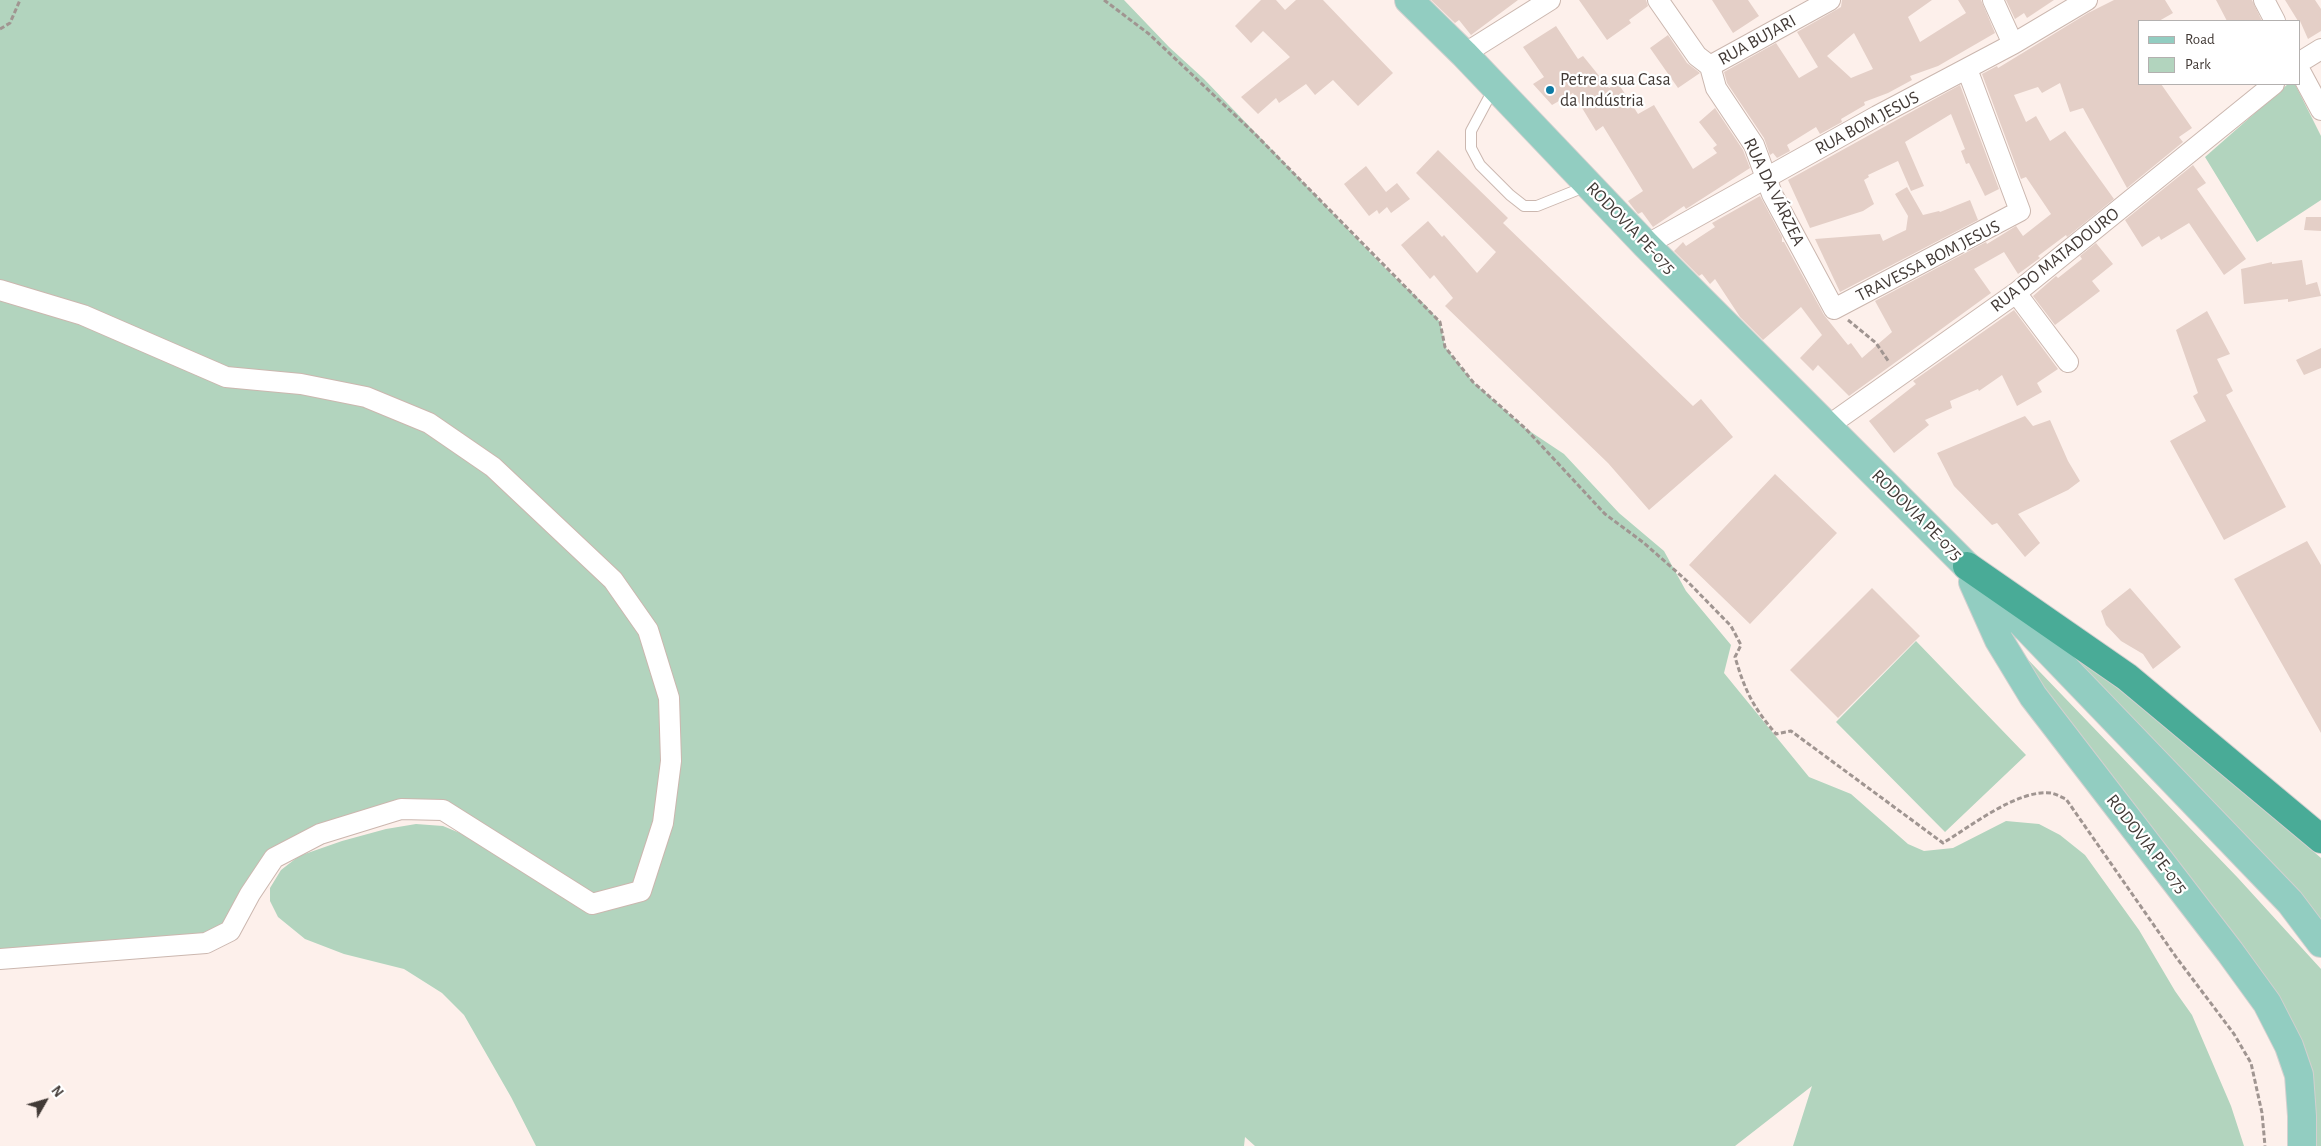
<!DOCTYPE html>
<meta charset="utf-8">
<style>
body{margin:0}
#map{position:relative;width:2321px;height:1146px;overflow:hidden;background:#fdf0eb;font-family:"Alegreya Sans",sans-serif}
canvas{display:block}
.legend{position:absolute;left:2138px;top:20px;width:162px;height:65px;box-sizing:border-box;background:#fff;border:1px solid #b3b0af;margin:0;padding:6px 9px;list-style:none;font-size:15px;color:#423a36}
.legend li{display:flex;align-items:center;gap:10px;height:25px}
.legend b{width:25px;border:1px solid #b3b0af}
.north{position:absolute;left:20px;top:1076px;width:50px;height:50px;-webkit-text-stroke:4px #fff;paint-order:stroke;rotate:52deg;font-size:14px;font-weight:700;line-height:20px;text-align:center;color:#423a36}
.north::after{content:'';display:block;margin:auto;width:18px;height:22px;background:#423a36;clip-path:polygon(50% 0,100% 100%,50% 72%,0 100%)}
</style>
<div id="map">
<canvas width="2321" height="1146"></canvas>
<ul class="legend">
<li><b style="height:6px;background:#92cdc1"></b>Road</li>
<li><b style="height:14px;background:#b2d4be"></b>Park</li>
</ul>
<div class="north">N</div>
</div>
<script>
const ctx = document.querySelector('canvas').getContext('2d');
ctx.lineJoin = 'round';
function fillPath(path, color) { ctx.fillStyle = color; ctx.fill(path, 'evenodd'); }
function stroke(path, color, width, dash) { ctx.strokeStyle = color; ctx.lineWidth = width; ctx.lineCap = dash ? 'butt' : 'round'; ctx.setLineDash(dash || []); ctx.stroke(path); }
function write(font, color, halo, rows, align = 'center') {
  ctx.font = font + ' "Alegreya Sans",sans-serif'; ctx.lineWidth = 4.5; ctx.setLineDash([]); ctx.textBaseline = 'middle'; ctx.strokeStyle = halo; ctx.fillStyle = color; for (const [text, x, y, turn = 0] of rows) {
    ctx.save(); ctx.translate(x, y); ctx.rotate((+turn || 0) * Math.PI / 180); ctx.textAlign = isNaN(turn) ? turn : align; if (halo) ctx.strokeText(text, 0, 0); ctx.fillText(text, 0, 0); ctx.restore();
  }
}
fillPath(new Path2D(`
 M0 0H1124L1169 47 1204 79 1387 270 1424 304 1440 322 1445 347 1473 382 1525 428 1564 454 1619 513 1664 551 1686 591 1731 645 1724 673 1809 777 1851 794 1908 844 1924 851 1953 848 2006 821 2039 824 2060 835 2085 855 2139 930 2175 991 2192 1015 2231 1106 2244 1146H1793L1812 1086 1735 1146H1255L1245 1137 1244 1146H536L511 1097 464 1015 442 993 404 969 344 954 305 939 278 917 270 901V888L281 870 299 856 342 841 386 829 416 824 443 826 472 838 443 810 401 809 274 858 230 931 0 959Z
 M2288 84H2295L2321 136V200L2257 242 2205 157Z
 M2048 634 2180 737 2321 858V925Z
 M1916 641 2026 755 1945 832 1836 722Z
 M2014 645 2238 878 2321 969V1146H2310L2313 1095 2037 683Z`), '#b2d4be');
fillPath(new Path2D(`
 M1261 0H1276L1285 10 1296 0H1323L1393 73 1358 106 1333 80 1315 95 1306 84 1279 103 1276 98 1258 114 1241 97 1290 57 1263 31 1251 43 1235 26Z
 M1431 0H1518L1471 35 1459 20 1455 23Z
 M1579 0H1646L1648 6 1629 20 1631 23 1607 40Z
 M1712 0H1748L1759 16 1733 33Z
 M1842 0H1932L1908 17 1920 42 1966 13 1958 0H1981L1995 33 1938 66 1910 76 1912 80 1888 93 1864 102 1865 105 1841 119 1842 122 1820 134 1816 127 1787 145 1790 151 1777 158 1773 153 1770 155 1764 138 1727 83 1724 72 1776 43 1799 78 1818 67 1797 32 1841 7ZM1854 33 1873 69 1851 78 1827 56Z
 M2006 0H2054L2027 18 2024 13 2015 19Z
 M2114 0H2165L2173 13 2159 21H2140V84H2161L2192 128 2179 137 2183 142 2127 188 2083 108 2070 112 2060 83 2042 93 2038 87 2014 95 2026 122 2036 116 2050 141 2065 131 2114 199 2067 237 2066 235 2038 256 2040 258 2018 274 2004 252 1974 269 1991 293 1849 396 1818 365 1813 371 1800 358 1822 335 1801 307 1763 340 1740 317 1715 279 1710 284 1702 274 1699 276 1674 251 1683 242 1686 246 1715 227 1712 223 1760 196 1782 237V242H1784L1824 315 1848 345 1851 343 1862 358 1892 332 1875 301 1986 242 1987 244 2016 226 2023 236 2051 214 2026 177 2021 179 1982 74 1997 66 1998 68 2088 13Z
 M2216 0H2252L2262 21H2227Z
 M2285 0H2315L2321 9V31L2308 39 2300 21H2298Z
 M1556 26 1578 59 1583 56 1609 88 1618 83 1638 114 1654 105 1693 169 1717 153 1713 148 1717 145 1699 122 1715 108 1743 150 1750 168 1686 209 1684 206 1653 227 1642 212 1638 214 1628 201 1643 191 1603 126 1596 131 1573 93 1552 105 1533 84 1544 77 1523 47Z
 M1668 35 1687 63 1700 73 1678 88 1650 48Z
 M1960 85 1999 189 1985 196 1969 163 1966 164 1961 151 1965 149 1951 114 1905 142 1924 186 1911 191 1898 161 1868 175 1869 177 1864 180 1874 204 1863 211 1810 228 1788 180Z
 M1438 150 1508 218 1503 223 1693 406 1701 399 1733 437 1649 510 1608 463 1445 306 1453 298 1434 275 1430 279 1401 245 1428 221 1442 237 1444 235 1477 273 1496 252 1416 173Z
 M2193 165 2206 183 2197 189 2246 259 2224 275 2189 223 2161 240 2159 236 2142 247 2125 220Z
 M1366 166 1386 192 1397 183 1410 199 1391 213 1387 207 1379 214 1377 210 1369 216 1344 184Z
 M1907 187 1923 215 1939 211 1940 212 1970 200 1978 220 1840 292 1815 239 1880 234 1883 241 1906 230 1908 216 1895 194Z
 M2306 217H2321V231L2304 230Z
 M2096 243 2113 264 2092 281 2100 291 2055 325 2033 296 2056 276 2058 278 2082 259 2080 256Z
 M2302 260 2306 285 2317 282 2321 296 2288 302V299L2244 304 2241 269 2272 262V264Z
 M2014 310 2058 369 2037 383 2042 392 2017 406 2002 375 1979 391 1978 389 1950 401 1952 408 1925 420 1929 425 1894 453 1869 421 1916 384 1913 381Z
 M2207 311 2230 354 2217 359 2233 391 2226 395 2286 507 2224 540 2170 441 2206 421 2193 396 2198 393 2176 330Z
 M2321 348V368L2304 375 2296 360Z
 M2025 416 2033 426 2050 420 2068 461 2080 481 2068 490 2018 514 2040 543 2025 557 1997 523 1992 525 1954 486 1937 453Z
 M1775 474 1837 533 1750 624 1689 565Z
 M2307 541 2321 565V733L2234 579Z
 M1872 588 1920 636 1838 718 1790 670Z
 M2130 588 2181 647 2153 669 2143 654 2121 641 2106 625 2101 611Z`), '#e4cfc7');
const lane = new Path2D(`
 M1494 88 1471 131V148L1480 165 1510 195 1524 206H1537L1587 186`);
const street = new Path2D(`
 M1658 0 1697 56 1710 66 1716 88 1754 145 1772 194 1834 309 2020 211 1967 69
 M1993 0 2013 44
 M2264 0 2275 21
 M1464 54 1550 0
 M2300 62 2321 49
 M1710 66 1830 0
 M2300 71 2321 110
 M1646 245 1877 116 2013 44 2087 0
 M0 290 83 315 226 377 301 384 366 397 429 423 493 467 613 580 648 630 669 698 671 761 663 823 641 891 592 904 443 810 401 809 320 834 274 858 250 894 230 931 206 943 0 959
 M2016 293 2068 362
 M1828 426 2016 293 2274 84`);
const primary = new Path2D(`
 M1409 0 1464 54 1646 245 1967 566 2290 902 2321 943
 M1973 582 1999 640 2033 696 2230 952 2267 1003 2289 1046 2299 1075 2302 1116V1146`);
const highway = new Path2D(`
 M1967 566 2127 677 2321 839`);
stroke(lane, '#cbb7af', 12);
stroke(street, '#cbb7af', 22);
stroke(primary, '#d2d0cf', 30);
stroke(highway, '#d2d0cf', 30);
stroke(new Path2D(`
 M1104 0 1149 34 1255 134 1440 322 1445 347 1473 382 1525 428 1605 514 1644 543 1687 581 1731 626 1741 645 1735 657C1745 691 1753 707 1776 734L1791 731 1943 843C1971 826 2018 789 2051 793 2056 794 2061 797 2066 799L2176 957 2234 1034 2251 1063 2262 1113 2265 1146
 M0 29 10 23 20 0
 M1848 320 1876 343 1889 362`), '#a09591', 3, [5, 2.5]);
stroke(lane, '#fff', 10);
stroke(street, '#fff', 20);
stroke(primary, '#92cdc1', 28);
stroke(highway, '#49ab97', 28);
for (const [x, y, r, color] of [
 [1550,90,5,"#0c7aa4"]
]) { const dot = new Path2D(); dot.arc(x, y, r, 0, 2 * Math.PI); ctx.fillStyle = color; ctx.fill(dot); stroke(dot, '#fff', 2); }
write('18px', '#423a36', '#fff', [
 ["RUA BUJARI",1757,40,-29],
 ["RUA BOM JESUS",1867,123,-28],
 ["RUA DA VÁRZEA",1774,192,64],
 ["RODOVIA PE-075",1631,228,46],
 ["RUA DO MATADOURO",2055,260,-38],
 ["TRAVESSA BOM JESUS",1928,261,-27],
 ["RODOVIA PE-075",1917,515,45],
 ["RODOVIA PE-075",2147,844,52]
]);
write('18px', '#423a36', '#fff', [
 ["Petre a sua Casa",1560,80],
 ["da Indústria",1560,101]
], 'left');
</script>
